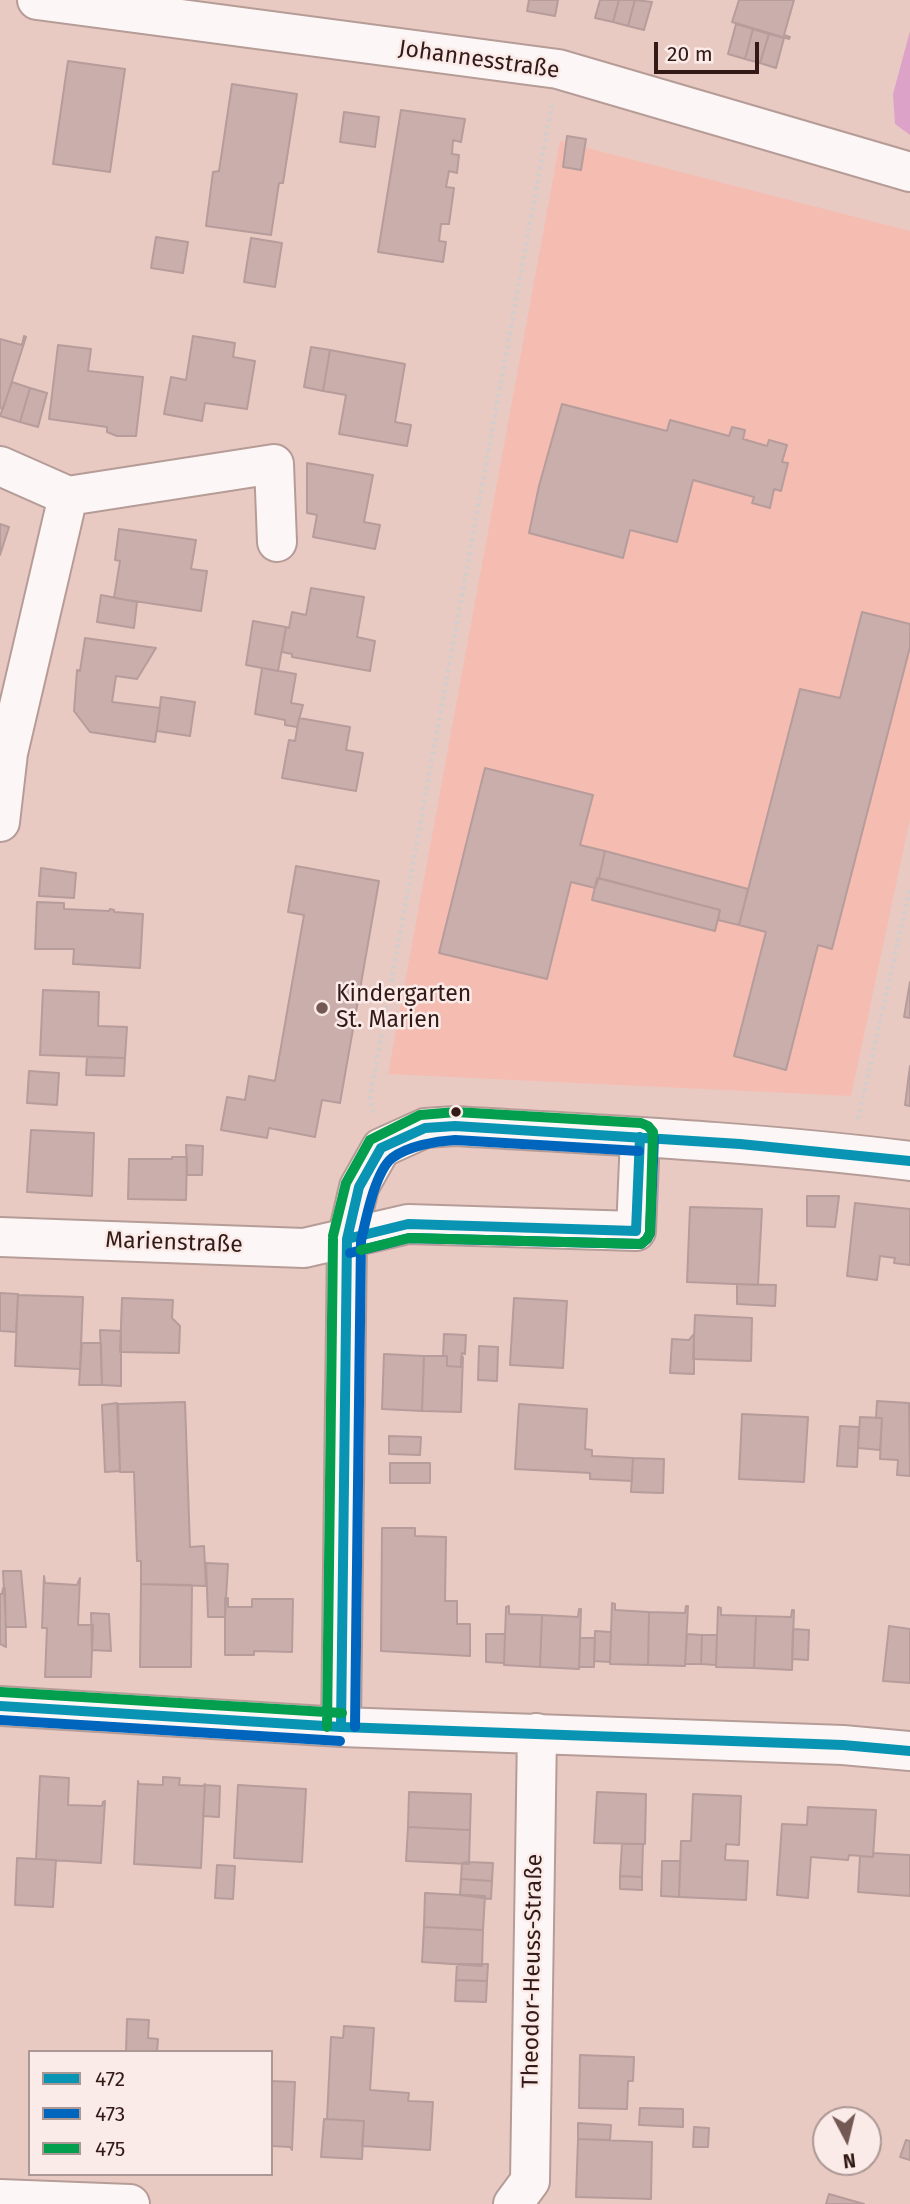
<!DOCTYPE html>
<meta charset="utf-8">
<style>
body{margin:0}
#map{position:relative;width:910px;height:2204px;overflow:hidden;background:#e9cac3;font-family:"Fira Sans",sans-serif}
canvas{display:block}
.legend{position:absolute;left:28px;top:2050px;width:245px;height:126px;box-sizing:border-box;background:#faebe8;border:2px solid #ab9794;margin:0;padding:9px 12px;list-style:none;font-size:21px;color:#341a16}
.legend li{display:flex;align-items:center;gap:14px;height:35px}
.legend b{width:35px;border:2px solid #ab9794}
.north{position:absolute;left:812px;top:2106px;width:70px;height:70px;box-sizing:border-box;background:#faebe8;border:2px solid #ab9794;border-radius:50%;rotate:173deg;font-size:19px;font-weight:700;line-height:28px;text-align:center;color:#341a16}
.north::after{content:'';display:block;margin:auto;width:24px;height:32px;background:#735853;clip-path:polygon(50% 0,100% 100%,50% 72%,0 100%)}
.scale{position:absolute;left:654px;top:42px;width:105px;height:32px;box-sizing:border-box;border:4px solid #341a16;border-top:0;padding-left:9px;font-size:21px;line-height:24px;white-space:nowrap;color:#341a16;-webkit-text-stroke:5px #faebe8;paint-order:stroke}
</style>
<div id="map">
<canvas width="910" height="2204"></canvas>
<ul class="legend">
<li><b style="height:9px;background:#0894b2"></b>472</li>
<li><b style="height:9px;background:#0065bd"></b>473</li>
<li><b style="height:9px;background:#039f4e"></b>475</li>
</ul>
<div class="north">N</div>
<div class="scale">20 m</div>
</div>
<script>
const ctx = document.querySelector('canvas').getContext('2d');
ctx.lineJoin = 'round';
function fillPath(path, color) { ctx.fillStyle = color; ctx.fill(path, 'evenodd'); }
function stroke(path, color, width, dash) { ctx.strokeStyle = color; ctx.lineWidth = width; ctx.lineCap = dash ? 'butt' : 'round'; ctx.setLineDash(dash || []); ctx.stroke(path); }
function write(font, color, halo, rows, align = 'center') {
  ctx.font = font + ' "Fira Sans",sans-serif'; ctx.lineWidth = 5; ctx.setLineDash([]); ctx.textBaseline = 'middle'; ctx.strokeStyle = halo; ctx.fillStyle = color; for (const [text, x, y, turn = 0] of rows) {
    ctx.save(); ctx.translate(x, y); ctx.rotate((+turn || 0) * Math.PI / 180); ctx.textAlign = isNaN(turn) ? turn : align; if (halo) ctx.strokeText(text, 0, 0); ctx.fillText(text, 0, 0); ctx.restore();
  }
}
fillPath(new Path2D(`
 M560 141 910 231V819L851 1096 388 1074Z`), '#f5bcb1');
fillPath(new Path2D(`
 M910 31V135L895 124 893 94Z`), '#dda2c8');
const building = new Path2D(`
 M529 0H558L555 16 527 11Z
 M600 0H619L613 22 595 18Z
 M619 0H635L628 26 613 22Z
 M635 0 652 2 644 30 628 26Z
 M739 0H794L784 35 790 37 789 39 732 22Z
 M736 24 753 29 745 59 728 54Z
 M753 29 769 34 760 63 745 59Z
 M769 34 784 38 776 68 760 63Z
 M68 61 125 69 110 172 53 164Z
 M232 84 297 94 283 183H279L271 235 206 226 213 172 219 171Z
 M401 110 465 119 461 142 453 140 452 154 459 155 457 173 449 171 446 187 454 188 449 224H441L439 241 446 242 443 262 378 252Z
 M344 112 379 117 375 147 340 142Z
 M567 136 586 139 581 170 563 167Z
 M156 237 188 242 183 273 151 268Z
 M251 238 282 243 275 287 244 282Z
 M24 336 26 337 3 409 0 408V339L22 345Z
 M193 336 235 343 233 357 255 361 247 409 205 403 202 421 164 414 171 377 186 380Z
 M58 345 91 349 88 371 143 377 136 436H117L107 432V427L49 419Z
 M311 347 330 350 323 391 304 387Z
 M330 350 405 364 395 422 411 425 407 446 339 434 346 395 323 391Z
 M12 382 30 388 20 422 0 416Z
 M30 388 47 393 38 427 20 422Z
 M562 404 667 431 670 420 729 436 732 427 745 430 743 439 767 446 769 440 787 445 782 462 788 463 781 491 774 489 770 508 752 503 754 497 693 480 677 542 630 530 623 558 529 533 539 486Z
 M307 463 373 475 364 522 380 525 375 549 313 537 317 515 307 513Z
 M0 524 9 527 0 555Z
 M119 529 196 540 191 569 207 571 201 611 114 598 120 561 115 560Z
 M311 588 364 597 357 637 375 641 370 671 292 657V654L282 652 286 627 289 628 292 612 306 615Z
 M101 595 137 602 134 628 97 622Z
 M862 612 910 624V647L832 949 818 945 786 1070 734 1056 766 932 739 925 800 689 840 698Z
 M253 621 286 627 278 671 246 665Z
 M85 638 156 648 137 679 116 676 112 702 160 708 155 742 90 732 74 711 77 670 80 671Z
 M262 668 296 674 291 703 303 705 297 727 285 725V720L255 714Z
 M161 697 195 702 190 736 157 731Z
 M299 718 350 727 346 750 363 753 356 791 282 778 289 740 295 741Z
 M485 768 593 795 580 845 605 851 599 878 595 888 571 882 547 979 439 953Z
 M605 851 748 889 739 925 718 920 720 910 599 878Z
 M296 866 379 881 340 1103 322 1100 315 1137 269 1128 267 1138 221 1130 227 1097 245 1100 249 1076 275 1081 304 915 288 912Z
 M41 868 76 873 74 898 39 896Z
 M597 878 720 910 715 931 592 900Z
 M37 902 64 903V909L109 911 110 909 114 910V912L143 914 140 968 73 964 74 949H35Z
 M910 982V1018L904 1017Z
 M43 990 99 992 98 1026 127 1027 125 1058 40 1055Z
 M87 1057 125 1058 124 1076 86 1075Z
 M910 1066V1106L905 1105Z
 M29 1071 59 1073 57 1105 27 1103Z
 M31 1130 94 1133 92 1196 27 1192Z
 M186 1145 203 1146 202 1175H187Z
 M172 1157H187L186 1200 128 1199 129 1159H172Z
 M807 1196H839L835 1227 807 1226Z
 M855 1203 910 1209V1265L894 1263 895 1258 880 1256 877 1280 847 1276Z
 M690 1207 762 1209 758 1285 687 1282Z
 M737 1284 776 1285 775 1306 737 1304Z
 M0 1293 18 1294 16 1332 0 1331Z
 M18 1295 83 1297 80 1369 15 1366Z
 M122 1298 173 1300 172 1318 180 1326 179 1353 120 1352Z
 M514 1298 567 1301 563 1368 510 1365Z
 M695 1315 752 1318 751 1361 693 1359Z
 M100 1330 121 1331V1386L102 1385Z
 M444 1334 466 1335 465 1354 462 1353 461 1367 447 1366V1356H443Z
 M694 1334V1374L670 1373 672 1339 689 1340Z
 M82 1343H101L102 1385H79Z
 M479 1346 498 1347 497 1381 478 1380Z
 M384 1354 424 1356 422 1411 382 1409Z
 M424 1356H447V1366L461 1367V1357H463L461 1412 422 1411Z
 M877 1401 909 1403 910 1476 897 1475 898 1460 880 1459 882 1418H876Z
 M185 1402 190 1547 204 1546 206 1586 141 1584V1561H137L134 1472H120L118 1404Z
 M117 1403 120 1471 105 1472 102 1405Z
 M519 1404 587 1409 585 1449 592 1450V1456L633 1458 632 1481 590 1479V1473L515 1469Z
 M742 1414 808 1417 804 1482 739 1479Z
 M860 1417 882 1418 880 1450 858 1448Z
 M840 1426 859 1427 857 1467 837 1466Z
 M389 1436 421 1437 420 1455 389 1454Z
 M633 1458 664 1459 663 1493 631 1492Z
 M390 1463H430V1483H390Z
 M382 1528H415V1536L446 1537 445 1601H457V1624H470V1656L381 1651Z
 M206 1563 228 1564 225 1617H208Z
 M3 1571H21L26 1627H6Z
 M44 1576 45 1583 77 1585 80 1578 78 1625H93L91 1677H45L47 1628H42Z
 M141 1584 192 1585 191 1667H140Z
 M3 1588 5 1589 6 1647 0 1644V1594H2Z
 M225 1598H228V1607H252V1599H293L292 1652 254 1651V1655H225Z
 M612 1603 615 1604V1610L649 1612 648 1665 610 1664Z
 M509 1606V1614L542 1615 540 1667 504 1665 506 1607Z
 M686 1606H688L685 1666 648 1665 649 1612 685 1613Z
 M718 1607 721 1608V1615L756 1616 754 1668 716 1667Z
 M579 1609H581L579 1669 540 1667 542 1615 578 1617Z
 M792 1610H794L792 1670 754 1668 756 1616 791 1617Z
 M91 1613 109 1614 111 1651 92 1650Z
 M889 1626 910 1629V1683L883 1681Z
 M793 1629 809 1630 808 1660 792 1659Z
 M595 1631 611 1632 610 1662 594 1661Z
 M486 1634H505L504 1663 486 1662Z
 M687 1634 702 1635 701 1664H685Z
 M702 1635H717L716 1665 701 1664Z
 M580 1638H595L594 1667H579Z
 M40 1776 69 1778 68 1805 102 1806 103 1802 105 1801 101 1863 36 1859Z
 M163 1777 180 1778 179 1785 203 1786 205 1784 201 1868 134 1864 138 1781 139 1784 163 1785Z
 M205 1785 220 1786 219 1817 203 1816Z
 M238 1785 306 1789 302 1862 234 1858Z
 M409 1792 471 1794 470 1830 408 1827Z
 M597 1792 646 1794 645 1844 594 1843Z
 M693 1794 741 1796 739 1845 726 1844 725 1860 748 1861 746 1900 679 1897 681 1841H691Z
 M808 1807 876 1810 873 1857 849 1855 848 1860 811 1857 808 1898 777 1895 782 1824 807 1825Z
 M408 1827 470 1830 469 1864 406 1861Z
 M622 1844H643L642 1877 620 1876Z
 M873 1853 910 1855V1896L858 1892 860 1856 873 1857Z
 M17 1858 56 1860 53 1907 15 1905Z
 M662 1861H680L679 1897 661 1896Z
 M469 1862 493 1863 492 1881 461 1879 462 1863Z
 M217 1865 235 1866 233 1899 215 1898Z
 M620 1876 642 1877V1890L620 1889Z
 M461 1879 492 1881 491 1899 460 1895Z
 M425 1893 485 1896 483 1930 424 1927Z
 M424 1927 483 1930 482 1966 422 1962Z
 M457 1964H488L487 1981 456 1980Z
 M456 1980 487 1981 486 2002 455 2001Z
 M127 2019 149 2020 148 2038 158 2039 157 2052H126Z
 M344 2026 374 2028 370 2090 409 2093 408 2101 433 2102 430 2150 362 2146 364 2121 327 2119 331 2037 343 2038Z
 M580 2055 634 2057 633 2081H628L627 2109 579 2108Z
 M271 2081 295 2082 292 2150 290 2147 271 2146Z
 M640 2108 683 2109V2127L639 2125Z
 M324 2119 364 2121 362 2159 321 2157Z
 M578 2123 611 2125 610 2140 578 2139Z
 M694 2127 709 2128 708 2147H693Z
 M578 2139 652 2142 651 2199 576 2197Z
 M906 2140 910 2141V2160L900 2157Z
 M829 2194 864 2204H826Z`);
fillPath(building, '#c9aeac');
stroke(building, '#b69c9a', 2);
const minor = new Path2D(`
 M37 0 558 69 910 172
 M0 466 68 496 274 464 277 542
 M0 822 8 753 68 496
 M0 1237 304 1248 408 1224 636 1231 640 1137
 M0 1706 341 1727 843 1745 910 1751
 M341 1727 347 1239 359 1187 381 1148 425 1128 455 1126C607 1135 759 1142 910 1161
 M0 2199 130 2204
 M513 2204 530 2181 537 1733`);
stroke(minor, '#b69c97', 42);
stroke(new Path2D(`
 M373 1113 370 1098 552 103
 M858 1119 910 888`), '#d5cdcb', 4.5, [3.5, 3.5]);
stroke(minor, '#fcf7f6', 38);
stroke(new Path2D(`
 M347 1239 408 1224 636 1231 640 1137
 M0 1706 341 1727 843 1745 910 1751
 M341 1727 347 1239 359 1187 381 1148 425 1128 455 1126 740 1144 910 1161`), '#0894b2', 10);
stroke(new Path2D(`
 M350 1253 409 1238 641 1244 647 1239 650 1233 654 1138
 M0 1720 340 1741
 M355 1727 361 1241C366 1219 375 1172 392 1158 408 1146 436 1141 455 1140L639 1151`), '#0065bd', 10);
stroke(new Path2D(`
 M333 1236 346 1183 370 1140 420 1115 456 1112 641 1123 648 1126 653 1132 650 1233 647 1239 641 1244 409 1238 361 1250
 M1 1692 342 1713
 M327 1727 333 1239`), '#039f4e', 10);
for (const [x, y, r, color] of [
 [322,1008,7,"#735853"],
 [456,1112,6,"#341a16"]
]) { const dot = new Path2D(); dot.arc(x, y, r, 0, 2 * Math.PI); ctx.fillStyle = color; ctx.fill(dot); stroke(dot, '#faebe8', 2.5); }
write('23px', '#341a16', '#faebe8', [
 ["Johannesstraße",479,60,8],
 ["Marienstraße",174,1243,2],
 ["Theodor-Heuss-Straße",533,1971,-89]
]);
write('23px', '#341a16', '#faebe8', [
 ["Kindergarten",336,995],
 ["St. Marien",336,1021]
], 'left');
</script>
